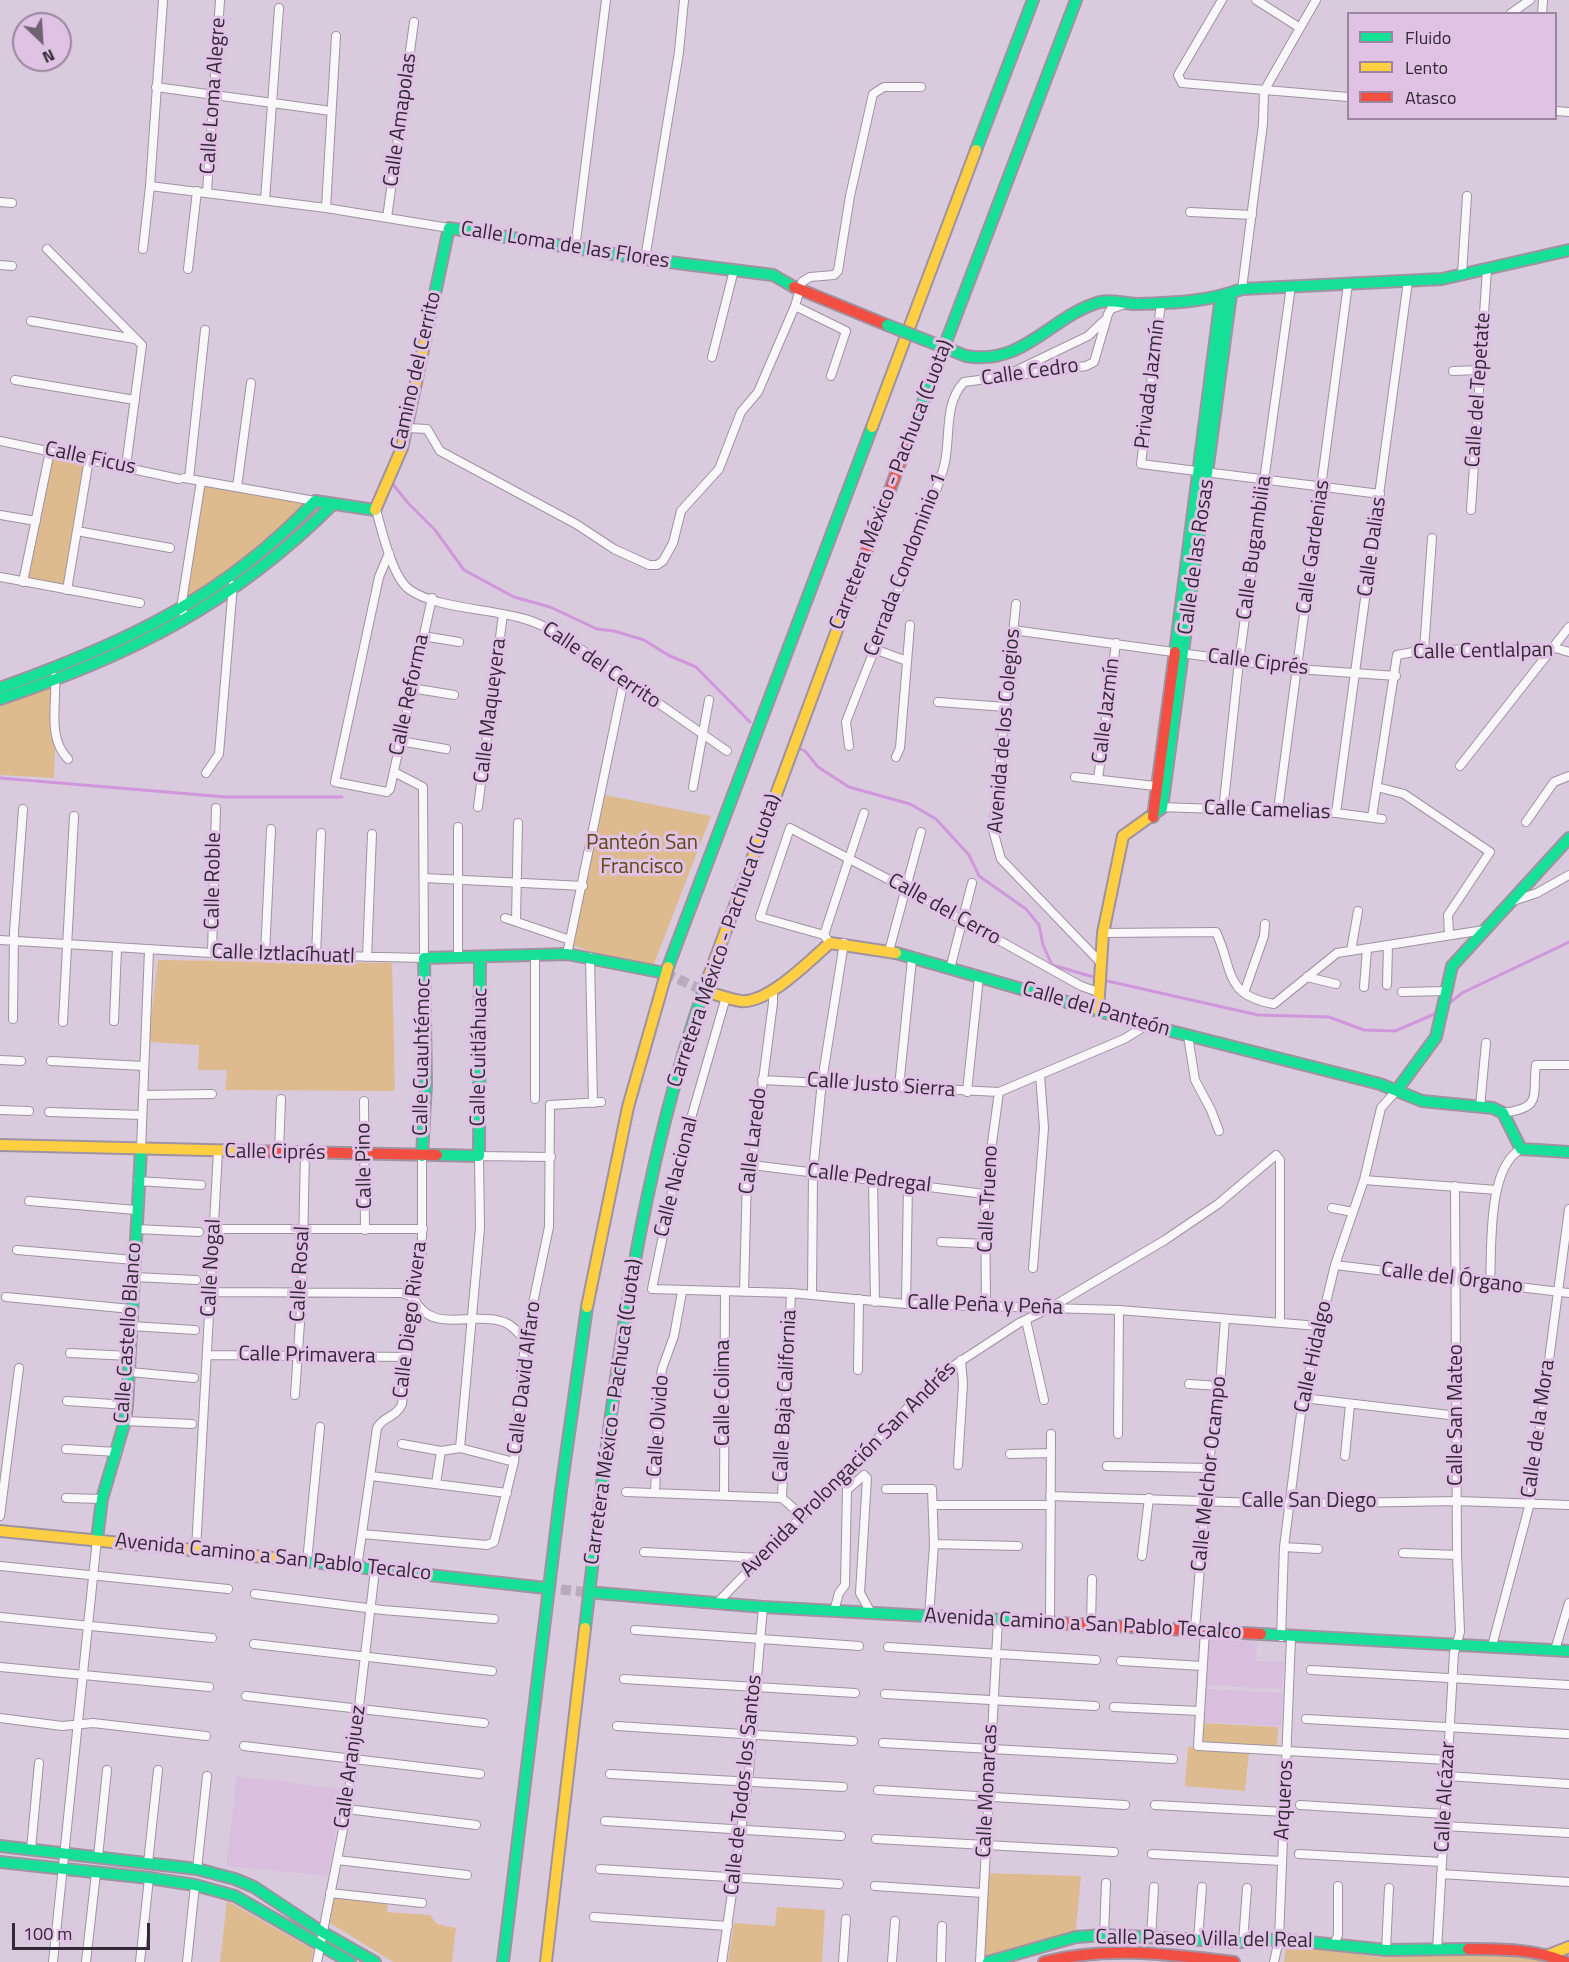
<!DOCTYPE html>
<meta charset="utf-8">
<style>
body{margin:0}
#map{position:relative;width:1569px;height:1962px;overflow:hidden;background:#dacadd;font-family:"Titillium Web",sans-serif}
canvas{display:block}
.legend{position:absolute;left:1347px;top:12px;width:210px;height:108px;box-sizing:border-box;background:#e0c2e5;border:2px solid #9b859f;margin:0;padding:8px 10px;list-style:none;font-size:18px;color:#342936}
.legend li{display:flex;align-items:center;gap:12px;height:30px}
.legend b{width:30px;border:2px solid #9b859f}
.north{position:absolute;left:12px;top:12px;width:60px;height:60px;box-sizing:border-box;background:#e0c2e5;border:2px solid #9b859f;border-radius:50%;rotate:155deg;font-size:16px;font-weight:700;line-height:24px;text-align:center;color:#342936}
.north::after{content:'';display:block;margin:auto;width:21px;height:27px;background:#6e6170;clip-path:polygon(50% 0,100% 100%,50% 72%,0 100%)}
.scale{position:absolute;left:12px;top:1923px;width:138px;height:27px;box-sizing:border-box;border:3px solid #342936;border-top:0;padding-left:8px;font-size:18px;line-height:21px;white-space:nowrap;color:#342936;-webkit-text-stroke:4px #e0c2e5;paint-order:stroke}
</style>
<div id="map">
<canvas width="1569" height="1962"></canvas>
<ul class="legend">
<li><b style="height:8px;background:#16e098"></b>Fluido</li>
<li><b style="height:8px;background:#ffcf43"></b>Lento</li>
<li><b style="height:8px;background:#f24e42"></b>Atasco</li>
</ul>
<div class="north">N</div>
<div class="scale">100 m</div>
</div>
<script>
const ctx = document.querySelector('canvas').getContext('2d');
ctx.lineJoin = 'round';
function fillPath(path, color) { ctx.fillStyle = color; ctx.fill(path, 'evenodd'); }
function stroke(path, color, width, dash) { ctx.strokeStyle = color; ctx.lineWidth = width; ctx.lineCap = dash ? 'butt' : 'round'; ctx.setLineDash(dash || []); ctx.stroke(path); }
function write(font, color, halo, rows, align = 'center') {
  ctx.font = font + ' "Titillium Web",sans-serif'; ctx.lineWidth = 6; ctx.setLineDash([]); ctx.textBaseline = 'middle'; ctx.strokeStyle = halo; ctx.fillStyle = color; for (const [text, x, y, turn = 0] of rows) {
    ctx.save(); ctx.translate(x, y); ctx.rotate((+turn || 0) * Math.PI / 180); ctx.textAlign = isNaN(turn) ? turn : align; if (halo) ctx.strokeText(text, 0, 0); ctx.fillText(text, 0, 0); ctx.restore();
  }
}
fillPath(new Path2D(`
 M1207 1638 1257 1642 1256 1661 1284 1662 1282 1689 1206 1685Z
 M1206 1689 1283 1693 1281 1726 1204 1722Z
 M237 1776 343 1789 328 1876 226 1866Z`), '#d9bede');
fillPath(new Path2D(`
 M49 455 88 463 67 589 24 581Z
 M201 485 340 505C283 532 234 574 181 608Z
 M58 679 54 778 0 775V701Z
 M605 795 711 816 652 969 570 945Z
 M158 960 392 963 395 1091 225 1090 227 1070H198L199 1045 148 1042Z
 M1201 1723 1278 1727 1277 1746 1200 1742Z
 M1188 1747 1249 1752 1245 1791 1185 1786Z
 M985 1873 1081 1876 1075 1937 981 1962Z
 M334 1892 388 1901 387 1912 430 1915 437 1924 456 1928 452 1962H393L330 1923Z
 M227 1901 314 1950 311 1962H220Z
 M777 1907 825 1910 822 1962H728L734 1923 775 1926Z
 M1286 1945 1379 1957 1490 1954 1562 1962H1284Z`), '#ddbb8f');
stroke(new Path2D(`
 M392 483 408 503 435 530 464 570 514 597 550 607 597 629 614 631 644 640 668 655 696 667 750 722
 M796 747 805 751 818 767 849 787 910 804 936 819 969 855 979 876 1026 909 1039 925 1043 945 1052 965 1097 978
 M0 778 226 797H342
 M1103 980 1258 1015 1329 1017 1364 1030 1395 1031 1437 1013
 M1447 1005 1462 993 1569 942`), '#d097dc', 3);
stroke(new Path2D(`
 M665 973 704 991
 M546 1588 597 1593`), '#b9aabc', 10, [10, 5]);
const street = new Path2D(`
 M1222 0 1178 75 1182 83 1348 97
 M1256 0 1300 28
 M1510 14 1530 0
 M1542 14 1543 0
 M156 87 331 111
 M1556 111 1569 112
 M150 186 326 208 449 228
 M207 192 220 0
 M265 200 279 8
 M0 202 12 203
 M326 208 336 36
 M1190 212 1252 215
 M387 218 414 22
 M47 249 142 345 126 466
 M143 249 150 186 163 0
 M575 249 606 0
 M645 259 679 52 684 0
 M0 265 12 266
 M188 269 197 191
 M1462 274 1467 196
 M1242 289 1263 124 1264 91 1316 0
 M1161 303 1141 464 1380 494
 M795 306 846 331 831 376
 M31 321 135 339
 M712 357 734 270
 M1453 371 1480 370
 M1009 374 1088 336 1104 321
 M15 380 135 400
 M407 428 427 429 440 451 576 524 614 549 649 565H657L663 561 673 543 681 511 719 469 741 412 758 392 795 306 802 282 810 277 834 275 838 271 850 196 873 94 884 87H921
 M0 441 179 479
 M184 478 315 501
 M189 479 205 330
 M237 487 251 383
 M376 510C382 530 392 578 410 590 436 608 490 609 521 618 535 621 547 628 559 634L727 751
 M1471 510 1487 269
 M0 515 36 521
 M77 531 170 548
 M389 553 379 577 335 782 387 792 390 789 432 598
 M0 577 140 603
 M23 582 50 451
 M67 590 89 459
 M1016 604 993 830 1001 859 1100 962
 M186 618 181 608 201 481
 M1013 630 1297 669 1396 676
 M423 636 459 642
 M874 649 907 661
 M1424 650 1432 538
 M55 677C57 704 47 738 68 759
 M411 688 454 695
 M938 702 1006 707
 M400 741 446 749
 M849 746 846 722C878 638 915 555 943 470 952 443 942 405 964 382L1086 366 1094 362 1108 314 1111 309 1125 304
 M896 757 900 748 910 625
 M1460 766 1569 627
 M206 773 219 754 233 585
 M1075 777 1155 786
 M1098 779 1116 643
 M693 787 709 700
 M1377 787 1404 794 1490 852 1448 915 1449 935
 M478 807 503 614
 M1159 807 1336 813 1382 819
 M1278 810 1348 284
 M1223 811 1239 661 1291 286
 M1336 813 1408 281
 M1372 817 1397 655 1424 650 1555 648 1569 652
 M1526 822 1554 782 1569 776
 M458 827V957
 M424 878 583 886
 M1513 901 1537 893 1569 875
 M505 918 570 940 567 954
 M516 921 518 823
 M1103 933 1216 932C1234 970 1223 995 1274 1004L1337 953 1484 930
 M824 935 864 813
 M0 940 212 953 424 958 423 787 394 772
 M570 940 624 680
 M830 943 824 935 760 917 790 828 905 888 1081 986 1098 992
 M889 951 921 832
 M1351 951 1358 911
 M212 953 216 808
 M265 954 271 829
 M535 954V1099
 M316 956 321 833
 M367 957 372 834
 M590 957 593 1103
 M950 969 972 883
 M1307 977 1336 984
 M1387 985 1388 946
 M1364 987 1367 949
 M1402 992 1446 991
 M1244 993 1264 936 1265 924
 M726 997 677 1167 652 1289 791 1293 906 1304 1119 1310 1319 1326
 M13 1019 14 932 23 809
 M114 1021 117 949
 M63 1022 74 816
 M1188 1036 1195 1080 1211 1110 1219 1131
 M0 1060 21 1061
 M51 1061 143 1066
 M762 1080 999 1092 1124 1039 1147 1025
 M899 1087 912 959
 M967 1092 979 977
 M143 1095 212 1094
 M364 1101 365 1230
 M1480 1107 1486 1043
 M0 1110 29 1111
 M49 1112 142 1115
 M1503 1113C1543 1107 1532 1098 1536 1065H1569
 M141 1149 149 950
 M279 1152 281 1099
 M752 1165 985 1194
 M873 1179 875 1302
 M1364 1180 1497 1190
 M138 1181 201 1185
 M29 1201 136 1210
 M1332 1208 1353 1212
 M136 1229 199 1232
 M214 1229H423
 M941 1242 986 1244
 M17 1250 134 1260
 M1335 1265 1569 1293
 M1033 1268 1044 1128 1040 1075
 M134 1277 196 1280
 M1490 1283C1492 1247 1487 1168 1521 1149
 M210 1292 402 1293 413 1297C431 1335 469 1312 500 1321 511 1323 519 1333 525 1341
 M744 1292 747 1174 752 1165 773 1003V990
 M812 1295 813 1171 822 1081 844 943
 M6 1297 131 1309
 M906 1304 908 1184
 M986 1306 985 1194 999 1092
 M1026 1320 1044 1400
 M131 1326 195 1330
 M70 1353 130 1356
 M207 1355 407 1357
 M858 1370 859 1299
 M130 1372 194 1378
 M1189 1384 1220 1386
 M295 1395 302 1293 305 1153
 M1303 1398 1458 1416
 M67 1401 127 1405
 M125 1421 192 1424
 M1118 1434 1119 1310
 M402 1444 441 1451 460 1448 514 1462
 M460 1448 480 1228 479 1156 551 1157
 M66 1449 117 1452
 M1010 1454 1051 1453
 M1345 1456 1350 1404
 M958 1465 963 1384 961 1360
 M1107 1466 1208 1468
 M371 1476 507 1493
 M436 1484 441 1451
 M886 1489H932L934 1544 929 1617
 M626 1492 782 1498 801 1515
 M655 1492 660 1382 662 1369 674 1336 682 1292
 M724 1495 725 1292
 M1050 1496 1288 1504 1457 1501 1569 1505
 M66 1498 102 1499
 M782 1498 791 1293
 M933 1505H1051
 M0 1516 19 1368
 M362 1534 487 1545 494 1542 514 1462 525 1341 549 1227 550 1105 601 1102
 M934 1544 1018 1546
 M1284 1547 1318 1549
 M196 1550 218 1151
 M644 1552 761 1558
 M1403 1553 1457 1555
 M1142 1556 1149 1498
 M307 1562 320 1427
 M0 1566 228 1589
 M357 1568 377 1428C383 1416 396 1418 402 1404L413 1297 422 1253V1156
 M255 1594 383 1610 494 1619
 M716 1604 941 1374 1019 1323 1050 1308 1165 1240 1218 1204 1276 1155 1280 1160V1323
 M834 1611 839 1593 845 1585 847 1490 864 1475 867 1478 860 1593 871 1613
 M0 1617 212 1638
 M1050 1624 1051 1434
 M1091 1626 1092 1579
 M1195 1629 1208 1468 1220 1386 1225 1319
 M635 1630 859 1646
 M1205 1630 1198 1746 1448 1760
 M1281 1637 1284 1547 1303 1398 1335 1265 1364 1180 1381 1108 1397 1090
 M254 1644 492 1671
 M1492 1646 1530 1503 1569 1209
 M888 1647 1096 1660
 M1555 1650 1569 1603
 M1121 1661 1202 1666
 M0 1667 209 1687
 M1311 1670 1569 1685
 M624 1679 855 1693
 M885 1694 1095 1706
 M246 1696 484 1723
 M1114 1707 1199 1711
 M0 1718 62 1726 93 1723 206 1736
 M1306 1719 1567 1734
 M617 1726 853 1741
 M883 1743 1173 1759
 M244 1746 480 1774
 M610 1774 843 1787
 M1447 1776 1569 1784
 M878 1790 1125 1805
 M1155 1805 1285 1812
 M1300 1805 1445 1814
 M347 1809 476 1825
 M605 1821 841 1836
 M1444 1826 1569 1833
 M876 1839 1114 1852
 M31 1849 39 1763
 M1152 1854 1282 1861
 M1299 1854 1442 1862
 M98 1857 107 1770
 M337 1860 467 1875
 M148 1863 158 1770
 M197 1869 207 1776
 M600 1869 839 1884
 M1441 1874 1569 1882
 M875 1886 983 1893
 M330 1893 422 1903
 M594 1917 728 1926
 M1104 1935 1106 1883
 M1151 1938 1154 1887
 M1198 1940 1202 1887
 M1243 1942 1247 1888
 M1334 1944 1338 1935V1886
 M1386 1950 1389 1888
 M1437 1950 1454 1653 1460 1632 1457 1555 1455 1186
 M53 1962 97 1539
 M86 1962 96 1873
 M140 1962 149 1878
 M187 1962 195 1885
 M317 1962 347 1809 375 1570
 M722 1962 748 1782 763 1607
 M843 1962 846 1919
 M892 1962 895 1921
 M941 1962 942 1926
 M980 1962 998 1620
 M1274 1962 1279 1939 1291 1637`);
const fast = new Path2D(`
 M976 150 1033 0
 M427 331 449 228 645 259 773 275 794 287
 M966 356C1025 366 1050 316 1100 302 1112 299 1125 304 1137 304 1173 303 1208 302 1242 289L1442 279 1569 250
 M911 434 1076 0
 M1175 652 1221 296
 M0 688C123 644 224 598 315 501L375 510
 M0 699C132 655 234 603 333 504
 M1148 818 1162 808 1231 294
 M896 953 1147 1025 1380 1084 1422 1101 1493 1108 1503 1113 1521 1149 1569 1152
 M668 967 872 427
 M1397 1090 1436 1037 1452 966 1569 838
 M437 1155 479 1156 480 957
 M422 1156 426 1083 424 958 567 954 665 973
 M97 1539 102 1499 125 1421 127 1405 141 1149
 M294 1560 546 1588
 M598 1593 763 1607 1020 1621
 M585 1628C611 1409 633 1189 707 981
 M1261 1634 1569 1651
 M0 1846 197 1869 235 1879 254 1887 322 1932 375 1962
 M0 1862 149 1878 195 1885 235 1896 350 1962
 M503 1962 561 1490 587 1307
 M988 1962 1076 1937 1104 1935 1243 1942 1280 1939 1386 1950 1468 1949`);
const slow = new Path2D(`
 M872 427 976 150
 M375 510 402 448 427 331
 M707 981 844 611
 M704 991C716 994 728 999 741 1001 768 1004 810 960 830 943L896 953
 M1098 1010 1103 933 1123 836 1148 818
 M0 1145 248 1151
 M587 1307 628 1107 668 967
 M0 1531 294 1560
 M1549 1955 1569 1947
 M546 1962 585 1628`);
const jam = new Path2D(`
 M794 287 887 325
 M844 611 911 434
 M1153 817 1175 652
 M248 1151 437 1155
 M1020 1621 1261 1634
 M1468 1949C1502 1949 1535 1949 1566 1962
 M1044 1962C1108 1946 1170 1954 1234 1962`);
stroke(street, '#9f92a1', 10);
stroke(fast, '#9f92a1', 14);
stroke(slow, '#9f92a1', 14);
stroke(jam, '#9f92a1', 14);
stroke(street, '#f9f7fa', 8);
stroke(fast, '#16e098', 10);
stroke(slow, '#ffcf43', 10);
stroke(jam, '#f24e42', 10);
const fastBridge = new Path2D(`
 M887 325 966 356`);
stroke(fastBridge, '#9f92a1', 14, []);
stroke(fastBridge, '#16e098', 10);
write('21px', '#342936', '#e0c2e5', [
 ["Calle Loma Alegre",214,96,-86],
 ["Calle Amapolas",401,120,-82],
 ["Calle Loma de las Flores",565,246,9],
 ["Camino del Cerrito",417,371,-77],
 ["Calle Cedro",1030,373,-8],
 ["Privada Jazmín",1151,384,-83],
 ["Calle del Tepetate",1479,390,-86],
 ["Calle Ficus",90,459,12],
 ["Carretera México - Pachuca (Cuota)",892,485,-69],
 ["Calle Gardenias",1314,547,-82],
 ["Calle Dalias",1373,547,-82],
 ["Calle Bugambilia",1255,548,-82],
 ["Calle de las Rosas",1197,557,-82],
 ["Cerrada Condominio 1",906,565,-69],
 ["Calle Centlalpan",1483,652,-1],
 ["Calle Ciprés",1258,663,7],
 ["Calle del Cerrito",601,666,34],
 ["Calle Reforma",410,695,-78],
 ["Calle Maqueyera",491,711,-83],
 ["Calle Jazmín",1107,711,-83],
 ["Avenida de los Colegios",1005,731,-85],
 ["Calle Camelias",1267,811,2],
 ["Calle Roble",214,881,-89],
 ["Calle del Cerro",944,910,29],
 ["Carretera México - Pachuca (Cuota)",725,941,-71],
 ["Calle Iztlacíhuatl",283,955,2],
 ["Calle del Panteón",1096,1010,16],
 ["Calle Cuauhtémoc",423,1057,-89],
 ["Calle Cuitláhuac",480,1057,-89],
 ["Calle Justo Sierra",881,1086,4],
 ["Calle Laredo",754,1141,-83],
 ["Calle Ciprés",275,1153,1],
 ["Calle Pino",365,1166,-91],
 ["Calle Nacional",677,1177,-76],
 ["Calle Pedregal",869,1179,7],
 ["Calle Trueno",989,1199,-87],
 ["Calle Nogal",212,1268,-87],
 ["Calle Rosal",301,1274,-87],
 ["Calle del Órgano",1452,1279,7],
 ["Calle Peña y Peña",985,1306,2],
 ["Calle Diego Rivera",411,1320,-83],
 ["Calle Castello Blanco",129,1333,-86],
 ["Calle Primavera",307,1356,1],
 ["Calle Hidalgo",1314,1357,-78],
 ["Calle David Alfaro",525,1378,-83],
 ["Calle Colima",724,1393,-90],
 ["Calle Baja California",786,1396,-87],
 ["Carretera México - Pachuca (Cuota)",614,1412,-82],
 ["Calle San Mateo",1457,1415,-90],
 ["Calle Olvido",659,1426,-86],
 ["Calle de la Mora",1539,1429,-82],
 ["Avenida Prolongación San Andrés",849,1470,-45],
 ["Calle Melchor Ocampo",1210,1474,-84],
 ["Calle San Diego",1309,1502],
 ["Avenida Camino a San Pablo Tecalco",273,1558,6],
 ["Avenida Camino a San Pablo Tecalco",1083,1625,3],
 ["Calle Aranjuez",351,1767,-82],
 ["Calle de Todos los Santos",744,1785,-84],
 ["Calle Monarcas",988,1791,-87],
 ["Calle Alcázar",1446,1797,-87],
 ["Arqueros",1285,1800,-87],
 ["Calle Paseo Villa del Real",1204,1940,1]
]);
write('21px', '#604717', '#e0c2e5', [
 ["Panteón San",642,844],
 ["Francisco",642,868]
]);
</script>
